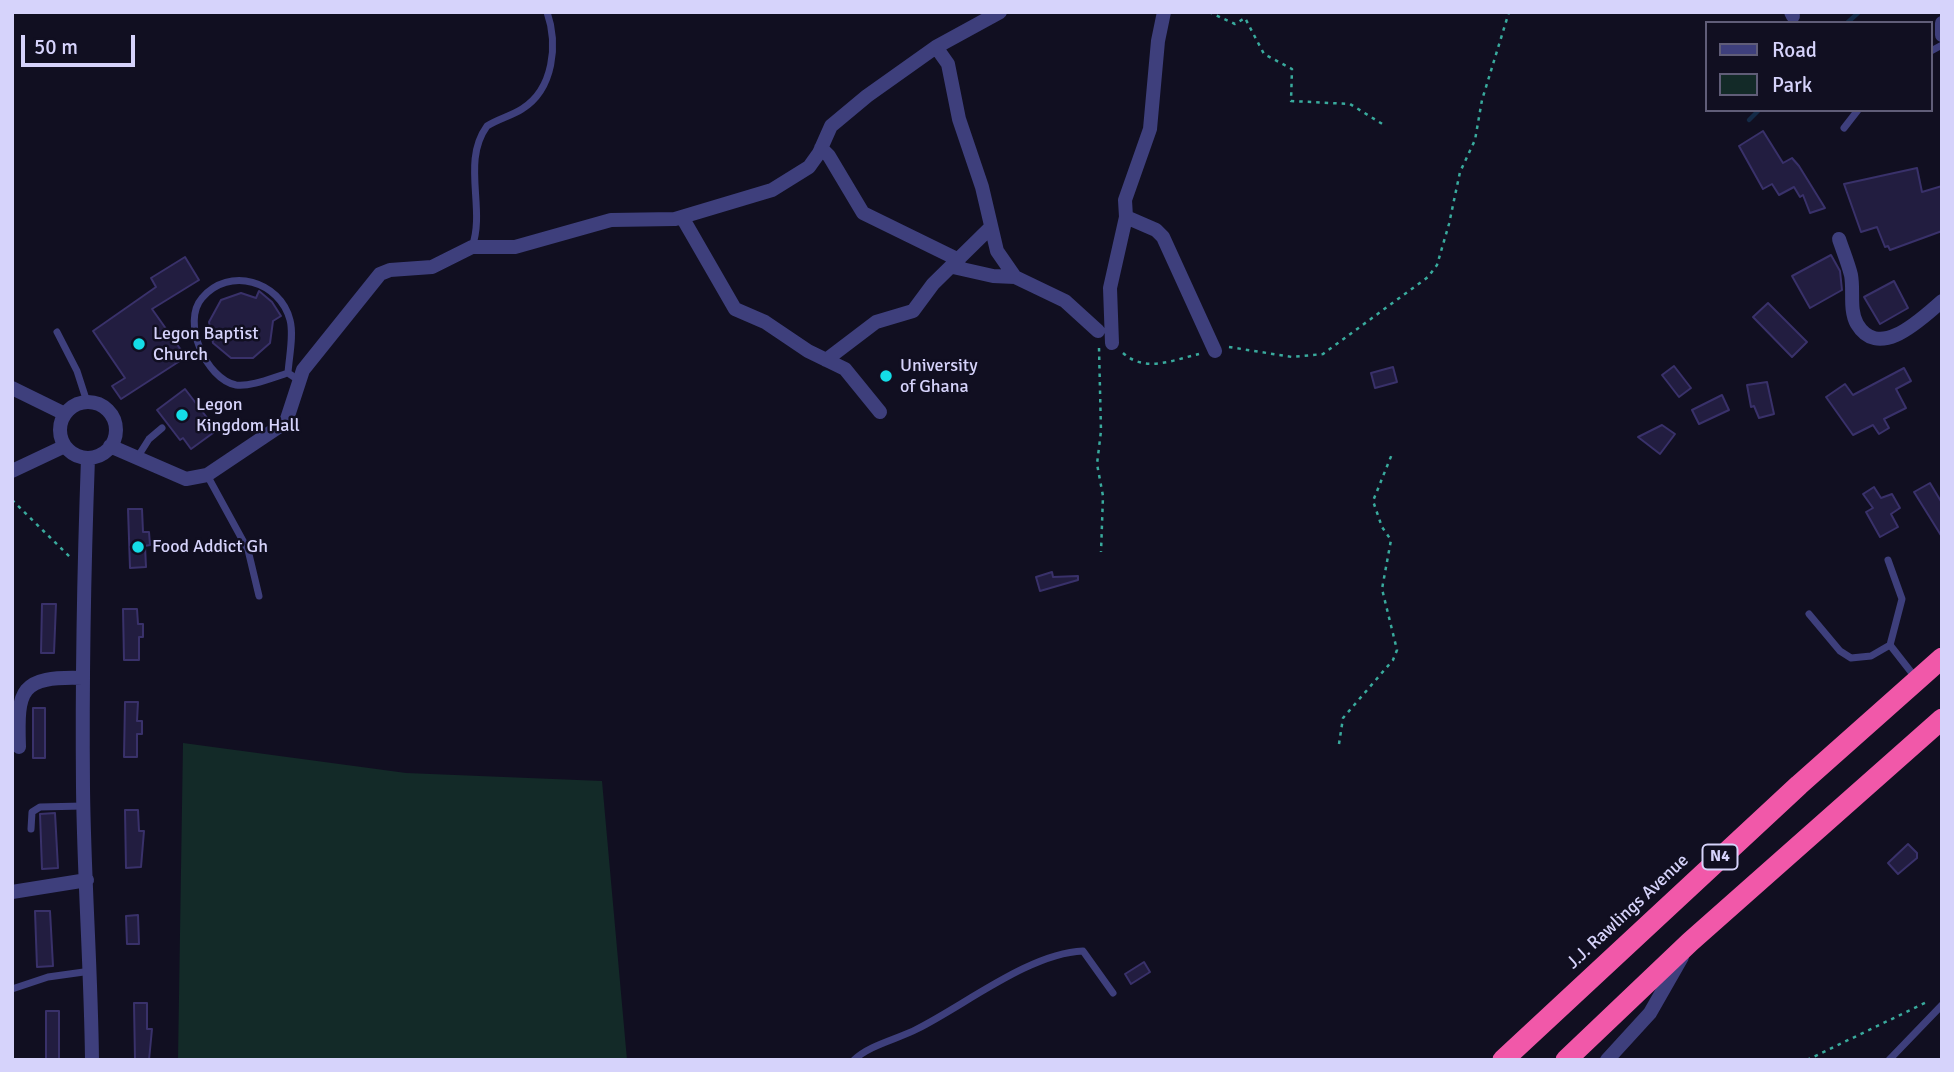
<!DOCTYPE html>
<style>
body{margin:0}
#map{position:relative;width:1954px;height:1072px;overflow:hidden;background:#110f21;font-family:Signika,sans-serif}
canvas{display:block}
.frame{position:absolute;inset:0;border:14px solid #d6d3fb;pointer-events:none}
.legend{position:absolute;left:1705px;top:21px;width:228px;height:91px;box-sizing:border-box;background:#110f21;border:2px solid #605d78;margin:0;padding:9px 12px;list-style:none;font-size:21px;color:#d6d3fb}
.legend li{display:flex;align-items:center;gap:14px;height:35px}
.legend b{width:35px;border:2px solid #605d78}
.scale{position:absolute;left:21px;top:35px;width:114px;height:32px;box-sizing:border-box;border:4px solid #d6d3fb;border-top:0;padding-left:9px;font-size:21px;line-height:24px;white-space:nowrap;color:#d6d3fb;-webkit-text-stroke:5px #110f21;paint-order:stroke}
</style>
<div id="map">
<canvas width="1954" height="1072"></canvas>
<div class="frame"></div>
<ul class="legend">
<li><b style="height:9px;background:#3e3f7c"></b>Road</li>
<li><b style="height:19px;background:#132a28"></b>Park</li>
</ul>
<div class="scale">50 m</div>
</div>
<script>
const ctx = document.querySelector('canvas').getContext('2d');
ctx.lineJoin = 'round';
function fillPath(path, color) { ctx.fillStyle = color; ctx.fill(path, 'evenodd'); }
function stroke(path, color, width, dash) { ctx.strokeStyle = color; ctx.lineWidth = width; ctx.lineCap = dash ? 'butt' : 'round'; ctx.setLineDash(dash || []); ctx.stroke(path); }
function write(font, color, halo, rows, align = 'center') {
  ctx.font = font + ' Signika,sans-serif'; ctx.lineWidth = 5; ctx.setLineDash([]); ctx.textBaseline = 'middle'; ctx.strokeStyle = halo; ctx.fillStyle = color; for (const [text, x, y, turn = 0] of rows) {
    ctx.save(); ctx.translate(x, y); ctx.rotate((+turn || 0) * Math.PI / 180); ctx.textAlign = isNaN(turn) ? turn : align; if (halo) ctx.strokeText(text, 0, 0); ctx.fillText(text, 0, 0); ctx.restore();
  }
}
fillPath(new Path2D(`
 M183 743 406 773 602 781 627 1060H178Z`), '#132a28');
stroke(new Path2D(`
 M1847 23 1859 12
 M1749 120 1759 110`), '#142a47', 4.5);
const building = new Path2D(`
 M1763 131 1783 163 1792 158 1799 166 1825 208 1810 213 1803 195 1800 197 1794 187 1779 195 1772 184 1763 189 1739 146Z
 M1917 168 1922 192 1942 186V231L1890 250 1888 246 1885 247 1877 227 1861 232 1844 184Z
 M1831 255 1840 271 1842 290 1810 308 1792 276Z
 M185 257 199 280 152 309 186 357 121 399 112 386 125 378 93 331 156 287 151 278Z
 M1894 281 1908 308 1880 324 1864 297Z
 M259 291 272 302 281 316 273 321 270 343 253 358H231L213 343 209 322 221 300 241 293 256 298Z
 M1768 303 1807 342 1792 357 1753 317Z
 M1674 366 1691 388 1679 397 1662 375Z
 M1393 367 1397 382 1375 388 1371 373Z
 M1904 368 1911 381 1896 389 1906 408 1884 419 1889 428 1879 434 1873 425 1853 435 1826 397 1845 384 1853 395Z
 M1767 382 1774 414 1759 418 1754 406 1751 407 1747 385Z
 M185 389 208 419 205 422 213 433 191 449 183 438 180 440 157 410Z
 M1722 395 1729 410 1699 424 1692 410Z
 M1662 425 1675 434 1660 454 1638 437Z
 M1930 483 1942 503V537L1914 492Z
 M1874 487 1881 498 1892 494 1900 508 1891 514 1898 527 1880 537 1866 512 1873 508 1863 494Z
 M128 509H142L143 532H149L150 545 145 546 146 567 130 568Z
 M1052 572 1053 577 1078 576V580L1040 591 1036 577Z
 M42 604H56L54 653H41Z
 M123 609H137L138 624H143V637H139V660H124Z
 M125 702H138L137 721H142V734H137V757H124Z
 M33 708H45V758H33Z
 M125 810H138L139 831H144L141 867 126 868Z
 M55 813 58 868 42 869 40 814Z
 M1908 844 1917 853V858L1898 874 1888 863Z
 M35 911H50L53 966 37 967Z
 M138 915 139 944H127L126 916Z
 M1144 962 1150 972 1131 984 1125 974Z
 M134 1003H147V1029H152L149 1060H135Z
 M46 1011H59V1060H46Z`);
fillPath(building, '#221d40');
stroke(building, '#39316a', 2);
stroke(new Path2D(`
 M1209 12 1235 24 1245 18 1264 54 1292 69 1291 101 1350 104 1384 125
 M1229 347 1292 357 1323 354 1428 277 1437 265 1449 224 1460 172 1475 140 1482 100 1509 12
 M1099 348 1101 431 1097 464 1103 496 1101 552
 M12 350V352
 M1123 353C1145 373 1173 360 1199 354
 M12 500 71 558
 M1339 744 1343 718 1393 660 1397 650 1382 589 1391 540 1382 527 1373 501 1392 454
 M1807 1060 1929 1001`), '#39aa9d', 2.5, [3.5, 5]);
stroke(new Path2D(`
 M1931 51 1942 45
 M1844 128 1858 110
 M472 247C486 208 461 162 487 126 498 119 511 116 522 109 554 89 558 44 547 12
 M57 332 77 371 87 402
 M288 373C274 377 251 387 236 385 206 379 181 322 202 298 229 266 280 281 290 320 294 335 289 357 288 373L300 381
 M137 458 149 439 162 428
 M207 475 248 550 259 596
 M1888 560 1902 599 1890 645
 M1809 614 1840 651 1851 658 1871 656 1890 645 1915 677
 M31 829 32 812 40 807 83 806
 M12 989 48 977 91 971
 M854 1060C869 1045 898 1039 917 1029 965 1005 1030 953 1083 951L1113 993
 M1889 1060 1942 1005`), '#3e3f7c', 7);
stroke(new Path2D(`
 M1791 12 1793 16
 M1942 23V35
 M936 47 948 64 959 119 982 187 997 251 1015 277 1065 301 1098 331
 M821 148 829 156 863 213 959 260
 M682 217 735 309 765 322 808 351 845 369 880 412
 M1126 217 1156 230 1163 237 1215 351
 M1839 239C1843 251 1848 263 1851 275 1854 290 1849 310 1857 324 1879 361 1921 319 1942 301
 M953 267 993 276 1015 277
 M1112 343 1110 288 1126 217 1125 200 1150 129 1158 41 1164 12
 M826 360 876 322 913 311 933 284 990 228
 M12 388 65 414
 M60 430a28 28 0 1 1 56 0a28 28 0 1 1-56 0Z
 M110 446 186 479 207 475 286 422 303 370 380 274 390 270 432 267 472 247H515L611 220 675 219 772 190 809 167 819 153 831 126 867 96 936 47 1000 12
 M88 458C84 568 82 678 83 788 84 879 91 969 92 1060
 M12 471 65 446
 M19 747C17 689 20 676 83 678
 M12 892 87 880
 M1607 1060 1650 1013 1682 957`), '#3e3f7c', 14);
stroke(new Path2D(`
 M1503 1060 1799 785 1942 658
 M1566 1060 1690 942 1942 719`), '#f158a9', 21);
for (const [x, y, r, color] of [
 [139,344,7,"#14dde7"],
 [886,376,7,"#14dde7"],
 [182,415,7,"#14dde7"],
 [138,547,7,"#14dde7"]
]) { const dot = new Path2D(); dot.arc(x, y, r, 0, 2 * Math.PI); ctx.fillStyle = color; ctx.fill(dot); stroke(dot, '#110f21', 2.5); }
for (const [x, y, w] of [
 [1720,857,35]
]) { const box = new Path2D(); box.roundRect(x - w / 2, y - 12.5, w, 25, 5); ctx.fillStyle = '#110f21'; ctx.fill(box); stroke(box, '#d6d3fb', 2); }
write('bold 16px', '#d6d3fb', null, [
 ["N4",1720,857]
]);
write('18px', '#d6d3fb', '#110f21', [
 ["Legon Baptist",153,334],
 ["Church",153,355],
 ["University",900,366],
 ["of Ghana",900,387],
 ["Legon",196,405],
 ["Kingdom Hall",196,426],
 ["Food Addict Gh",152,547]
], 'left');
write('18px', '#d6d3fb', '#110f21', [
 ["J.J. Rawlings Avenue",1628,912,-43]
]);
</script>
